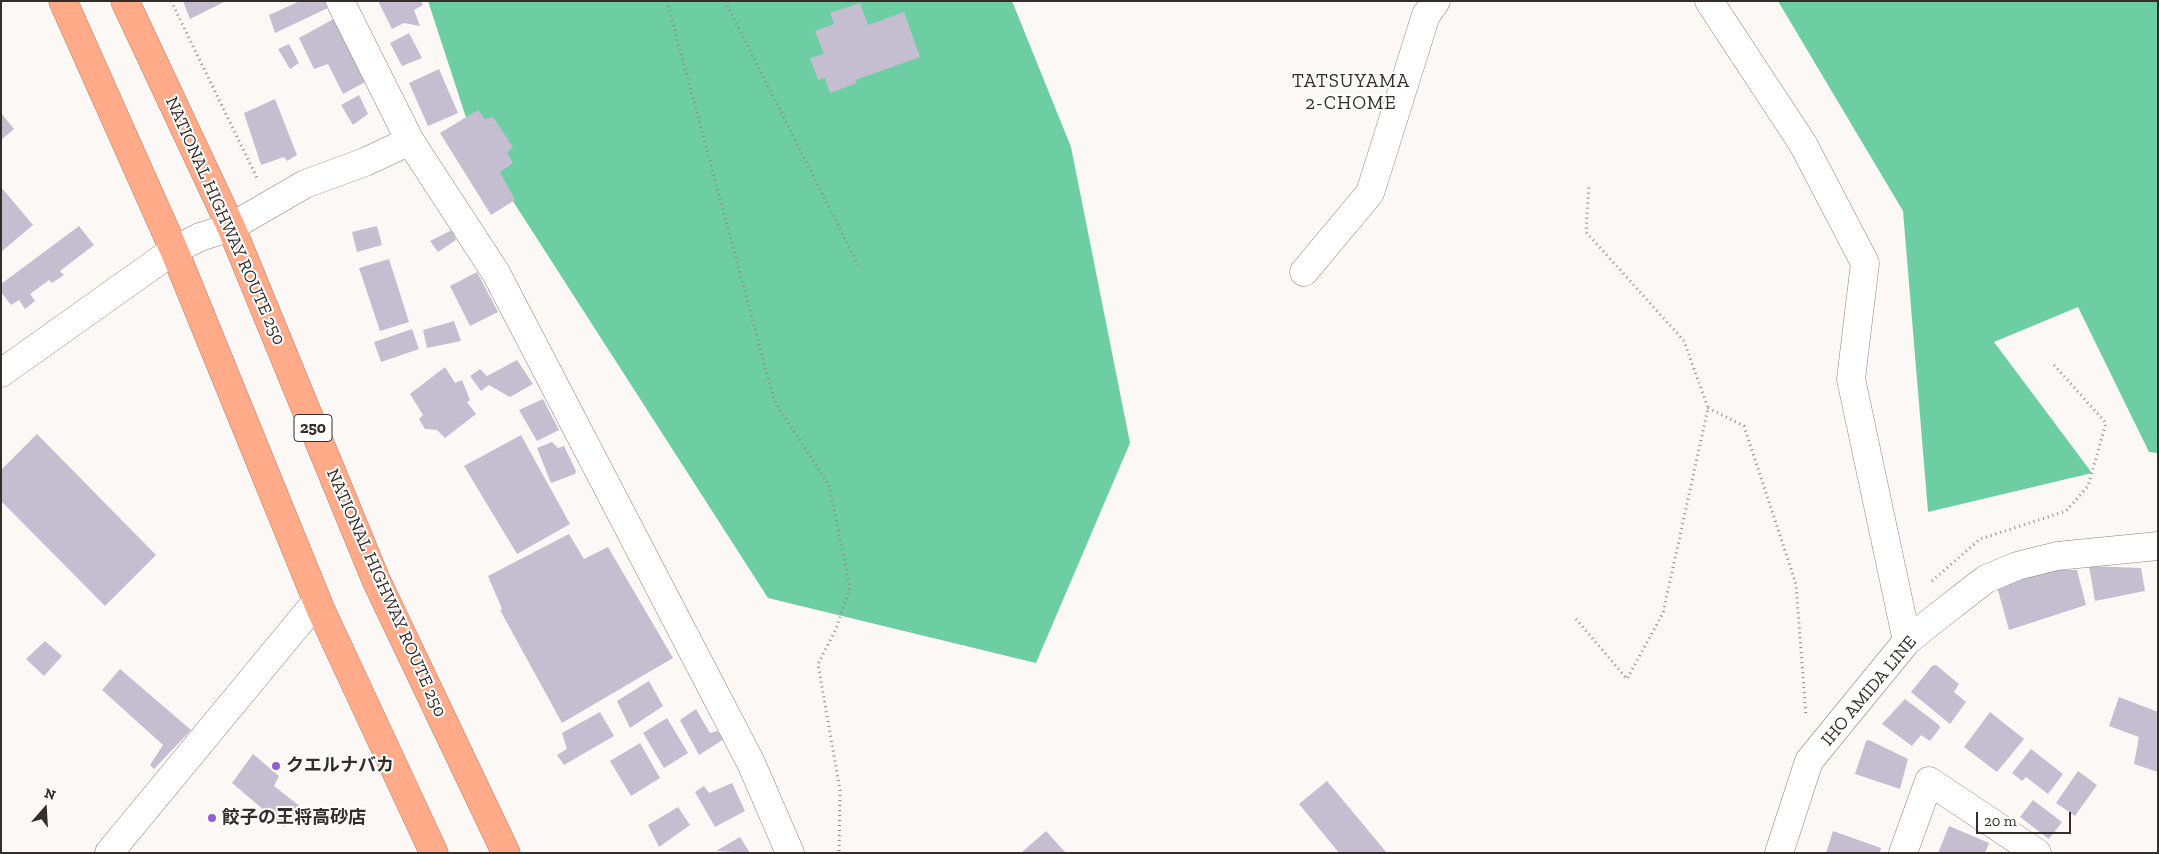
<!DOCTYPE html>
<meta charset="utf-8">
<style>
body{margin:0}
#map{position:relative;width:2159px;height:854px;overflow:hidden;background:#fcf8f6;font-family:"Zilla Slab",serif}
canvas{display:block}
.frame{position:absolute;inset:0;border:2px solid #352d2a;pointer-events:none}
.north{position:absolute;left:20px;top:784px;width:50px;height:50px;-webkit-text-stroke:4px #fff;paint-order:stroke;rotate:19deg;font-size:14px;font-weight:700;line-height:20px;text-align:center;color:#352d2a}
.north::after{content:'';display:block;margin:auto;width:18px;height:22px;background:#352d2a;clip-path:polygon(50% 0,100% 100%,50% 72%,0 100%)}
.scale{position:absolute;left:1976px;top:812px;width:95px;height:22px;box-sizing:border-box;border:2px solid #352d2a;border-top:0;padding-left:6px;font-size:15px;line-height:18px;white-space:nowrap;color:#352d2a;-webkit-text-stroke:4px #fff;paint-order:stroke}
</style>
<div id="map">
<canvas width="2159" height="854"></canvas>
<div class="frame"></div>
<div class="north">N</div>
<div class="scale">20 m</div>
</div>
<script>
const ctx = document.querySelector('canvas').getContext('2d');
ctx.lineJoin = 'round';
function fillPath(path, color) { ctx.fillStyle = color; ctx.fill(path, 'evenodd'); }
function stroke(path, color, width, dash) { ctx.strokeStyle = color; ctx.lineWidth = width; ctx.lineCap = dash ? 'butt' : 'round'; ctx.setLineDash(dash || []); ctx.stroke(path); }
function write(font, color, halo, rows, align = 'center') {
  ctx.font = font + ' "Zilla Slab","Noto Sans JP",serif'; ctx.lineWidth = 4; ctx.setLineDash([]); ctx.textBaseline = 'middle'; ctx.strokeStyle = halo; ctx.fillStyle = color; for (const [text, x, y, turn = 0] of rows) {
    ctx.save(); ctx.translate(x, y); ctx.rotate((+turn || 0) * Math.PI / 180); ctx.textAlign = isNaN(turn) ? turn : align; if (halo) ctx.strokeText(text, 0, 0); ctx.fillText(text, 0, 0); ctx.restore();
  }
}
fillPath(new Path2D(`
 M428 1H1012L1071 147 1130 443 1036 663 768 598 473 139Z
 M1778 1H2158V453L2149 452 2078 307 1994 342 2092 473 1928 512 1903 211Z`), '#6dcea3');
fillPath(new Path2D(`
 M183 1H226L190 19Z
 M300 1H330L332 6 275 33 269 15Z
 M378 1H421L423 5 414 10 420 26 404 23 392 29Z
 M860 3 868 25 904 12 920 57 855 80 857 83 830 93 825 78 818 80 810 58 824 54 815 31 834 24 830 13Z
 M337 17 369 80 343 94 328 64 314 69 299 38Z
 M409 33 422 58 402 66 390 43Z
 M289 44 299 63 290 69 278 49Z
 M439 69 458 113 428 126 409 83Z
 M359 95 368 114 353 125 341 105Z
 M275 99 297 155 287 161 284 157 261 165 244 113Z
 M478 110 485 119 493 117 513 147 507 153 513 163 500 172 515 200 491 215 440 133Z
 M1 113 14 129 1 140Z
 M1 187 33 225 1 252Z
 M79 226 94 245 60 271 64 275 52 283 49 280 30 294 35 301 25 309 19 300 11 305 1 292V284Z
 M377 226 382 245 357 252 352 232Z
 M452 230 456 240 438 252 430 241Z
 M389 259 409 322 380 331 359 268Z
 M477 272 498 312 470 326 450 286Z
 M454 321 461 341 427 348 423 330Z
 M412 329 419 349 381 362 374 342Z
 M517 360 533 384 510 397 489 385 481 391 470 376 480 369 487 376Z
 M445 367 455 383 462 380 470 400 467 402 476 414 445 438 437 430 425 429 419 419 423 415 410 394Z
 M543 399 559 430 537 441 519 410Z
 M37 434 156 555 105 606 1 501V470Z
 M521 435 570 524 517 554 464 466Z
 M552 442 558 448 564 446 576 471 575 474 551 483 537 448Z
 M569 534 584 559 608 547 673 658 562 723 500 610 502 609 488 576Z
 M2089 566 2141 568 2145 591 2095 601Z
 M2050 570H2077L2086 605 2009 630 1997 587Z
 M45 641 62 656 44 676 26 659Z
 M1936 665 1959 684 1954 692 1966 702 1950 724 1911 692 1932 666Z
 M120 669 191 730 154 769 150 765 163 745 102 690Z
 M649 681 663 706 630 728 617 701Z
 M2119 697 2158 712V772L2134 764 2139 737 2109 726Z
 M1905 699 1939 725 1940 728 1930 741 1921 735 1912 746 1882 724Z
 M696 709 710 733 717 731 724 739 699 755 680 720Z
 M600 712 614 736 564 765 557 755 567 749 562 733Z
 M1990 712 2024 739 1997 772 1964 747Z
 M667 718 688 753 664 768 643 733Z
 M1869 740 1908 759 1900 789 1855 774 1866 741Z
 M640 743 660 778 631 796 610 761Z
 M2031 749 2063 774 2048 794 2026 777 2022 781 2012 773Z
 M253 754 279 776 274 786 301 807 284 827 232 783Z
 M2078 771 2097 785 2075 816 2056 803Z
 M1327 781 1387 853H1339L1299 804Z
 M732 783 745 811 715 827 695 792 704 786 709 793Z
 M2033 800 2062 822 2049 839 2020 817Z
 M678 807 690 825 659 847 648 825Z
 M1949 826 1989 843 1985 853H1938Z
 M1046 831 1066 853H1021Z
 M1833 831 1881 848 1880 853H1826Z
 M740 837 750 853 716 851Z`), '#c5bed0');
const street = new Path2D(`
 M340 1 410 141 496 273 751 763 790 853
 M1709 1 1803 144 1865 263 1851 379 1907 641
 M200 237 231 227 305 184 365 162 410 141
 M1304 272 1370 193 1426 15 1436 1
 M109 853 317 601
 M1903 853 1929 781 2037 853`);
const secondary = new Path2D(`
 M1 373 174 250 200 237
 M1779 853 1809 761 1907 641 1937 617 1986 579 2017 566 2057 556 2158 546`);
const highway = new Path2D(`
 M63 1 174 250 320 608 434 853
 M125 1 231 227 376 580 506 853`);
stroke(street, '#917f77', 29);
stroke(secondary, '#917f77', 29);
stroke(highway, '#b87e68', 29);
stroke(new Path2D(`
 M171 1 257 178
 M667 1 774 400 829 485 850 588 836 629 818 664 840 790 839 853
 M725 1 858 265
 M1708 408 1744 426 1796 584 1806 716
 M1932 581 1980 539 2066 511 2088 486 2106 423 2054 365
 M1576 619 1627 679 1663 613 1708 408 1684 341 1586 232 1589 185`), '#8f8986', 3, [1, 4]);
stroke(street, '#fff', 28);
stroke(secondary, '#fff', 28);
stroke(highway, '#ffaa89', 28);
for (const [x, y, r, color] of [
 [276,766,5,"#8f5ed8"],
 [212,818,5,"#8f5ed8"]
]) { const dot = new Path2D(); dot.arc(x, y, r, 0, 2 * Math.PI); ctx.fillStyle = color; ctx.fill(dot); stroke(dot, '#fff', 2); }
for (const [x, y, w] of [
 [313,428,38]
]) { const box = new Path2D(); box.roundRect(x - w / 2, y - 13.5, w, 27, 4); ctx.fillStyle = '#fff'; ctx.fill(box); stroke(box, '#352d2a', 1); }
write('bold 16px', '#352d2a', null, [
 ["250",313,428]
]);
write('18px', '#352d2a', '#fff', [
 ["NATIONAL HIGHWAY ROUTE 250",225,221,66],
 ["NATIONAL HIGHWAY ROUTE 250",386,593,66],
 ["IHO AMIDA LINE",1869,691,-50]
]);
write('bold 18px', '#352d2a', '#fff', [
 ["クエルナバカ",286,766],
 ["餃子の王将高砂店",222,818]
], 'left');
ctx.letterSpacing = '1px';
write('19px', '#352d2a', '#fff', [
 ["TATSUYAMA",1351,82],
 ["2-CHOME",1351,104]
]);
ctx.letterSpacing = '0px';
</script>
